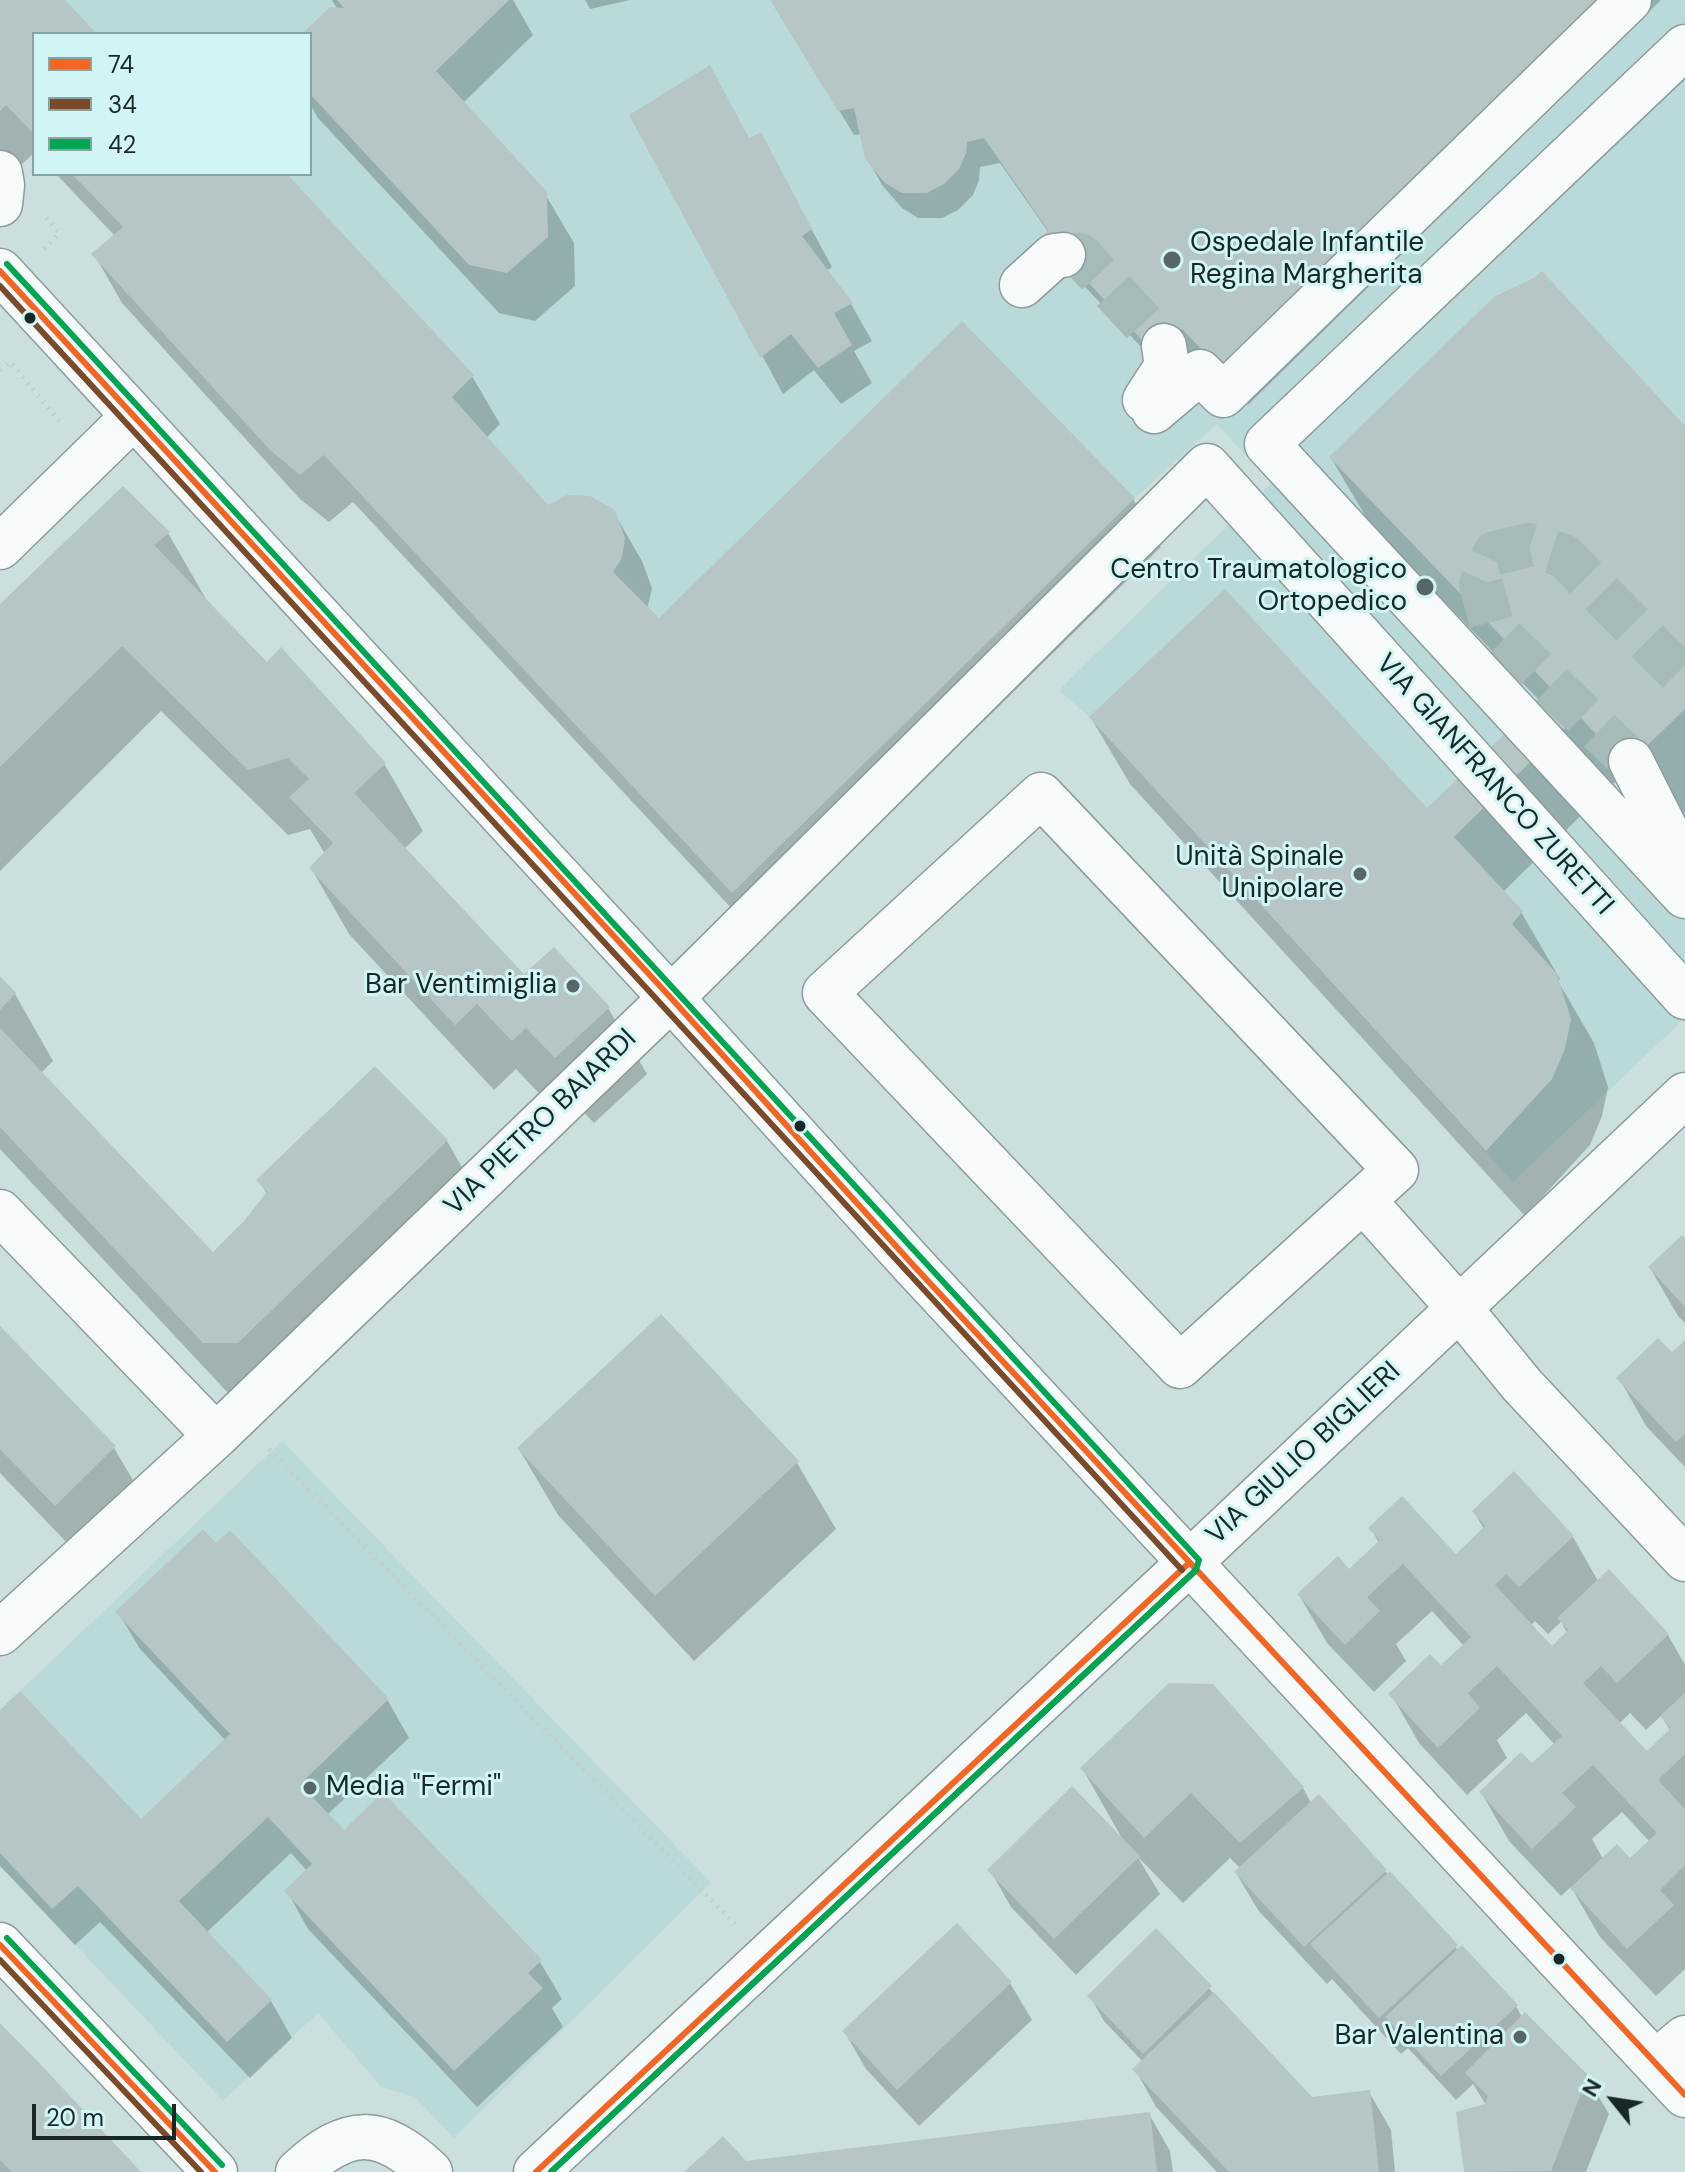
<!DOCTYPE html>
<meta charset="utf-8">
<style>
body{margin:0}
#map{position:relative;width:1685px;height:2172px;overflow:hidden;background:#cbdfdf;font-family:"DM Sans",sans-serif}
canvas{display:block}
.legend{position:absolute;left:32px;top:32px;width:280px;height:144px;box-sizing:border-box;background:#d0f5f4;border:2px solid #87a3a2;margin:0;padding:10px 14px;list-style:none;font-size:24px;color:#192727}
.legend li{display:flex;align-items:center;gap:16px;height:40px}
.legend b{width:40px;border:2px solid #87a3a2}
.north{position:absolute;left:1573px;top:2060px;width:80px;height:80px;-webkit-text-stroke:6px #d0f5f4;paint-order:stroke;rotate:300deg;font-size:22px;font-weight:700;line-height:32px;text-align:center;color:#192727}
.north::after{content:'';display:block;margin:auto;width:28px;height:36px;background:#192727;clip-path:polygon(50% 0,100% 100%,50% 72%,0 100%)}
.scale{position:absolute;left:32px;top:2104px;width:144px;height:36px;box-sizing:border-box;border:4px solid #192727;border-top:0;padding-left:10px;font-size:24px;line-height:28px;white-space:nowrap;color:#192727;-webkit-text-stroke:6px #d0f5f4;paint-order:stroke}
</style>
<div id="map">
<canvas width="1685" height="2172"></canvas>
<ul class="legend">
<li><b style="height:10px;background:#f26522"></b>74</li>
<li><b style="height:10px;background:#7a4b2a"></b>34</li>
<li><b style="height:10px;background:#00a651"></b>42</li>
</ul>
<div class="north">N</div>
<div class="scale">20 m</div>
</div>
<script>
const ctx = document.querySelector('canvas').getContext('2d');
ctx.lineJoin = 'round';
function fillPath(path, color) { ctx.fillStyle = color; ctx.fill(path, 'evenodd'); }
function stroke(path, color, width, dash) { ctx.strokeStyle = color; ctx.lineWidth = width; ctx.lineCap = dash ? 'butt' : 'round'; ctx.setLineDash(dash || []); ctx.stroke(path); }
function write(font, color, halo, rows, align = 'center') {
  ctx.font = font + ' "DM Sans",sans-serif'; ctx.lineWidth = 6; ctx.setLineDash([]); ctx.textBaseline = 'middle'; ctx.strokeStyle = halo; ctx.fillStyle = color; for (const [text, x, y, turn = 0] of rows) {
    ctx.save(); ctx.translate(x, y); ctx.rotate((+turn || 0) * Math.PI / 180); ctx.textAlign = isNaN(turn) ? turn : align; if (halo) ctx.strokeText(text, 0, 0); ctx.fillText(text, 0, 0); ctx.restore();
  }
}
fillPath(new Path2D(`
 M0 0H1685V1018L1513 1182 1089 717 1059 690 1271 483 1217 424 1135 498 732 893 324 455 300 475 270 450 91 254 123 227 72 174H310V34H34V134L6 105 0 111Z
 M282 1441 711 1882 454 2138 415 2097 381 2087 318 2013 223 2101 0 1865V1710Z`), '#b9dad9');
fillPath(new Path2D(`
 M0 0H62L94 34H34V153L0 185Z
 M332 0H513L533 35 462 104 545 194 574 243 575 286 535 321 499 313 318 118 310 104V34H304L338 10Z
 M585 0H630L590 9Z
 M772 0H1661L1248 405 1197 353 1170 378 1061 261 1049 233 1000 163 980 167 979 180 973 195 958 210 942 218H918L902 208 882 185 867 158 862 134 854 135Z
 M632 116 750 140 760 134 832 267 826 271 851 304 872 341 854 351 872 383 841 404 814 370 783 394Z
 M56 174H285L472 376 500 424 486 438 548 507 613 511 642 561 652 588 647 610 659 621 1133 499 1161 547 761 940 353 502 329 522 300 499 122 303 94 254 115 236Z
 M1685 429V812L1666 830 1617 780 1503 892 1521 912 1560 979 1558 981 1594 1043 1608 1087 1602 1116 1590 1145 1525 1216 1130 784 1091 718 1427 811 1541 702 1370 524 1331 458Z
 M168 533 206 599 267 665 281 650 385 765 423 831 404 849 524 977 608 1008 647 1074 594 1123 565 1093 551 1106 516 1069 494 1090 349 934 311 868 325 854 310 829 288 835 161 711 0 871V607Z
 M0 979 15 994 53 1061 41 1073 213 1255 246 1223 267 1195 259 1180 375 1068 447 1141 485 1208 276 1409H243L0 1149Z
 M1685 1242V1323L1678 1316 1650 1268Z
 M661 1317 797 1463 836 1529 694 1661 558 1515 519 1449Z
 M0 1329 114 1448 153 1514 94 1571 0 1473Z
 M1685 1343V1467L1646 1426 1619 1378 1672 1355Z
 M1474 1512 1573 1537 1598 1581 1668 1635 1685 1665V1969L1656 1996 1600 1937 1571 1887 1561 1896 1509 1841 1481 1792 1532 1766 1555 1745 1526 1713 1497 1740 1507 1758 1467 1795 1419 1743 1391 1694 1441 1668 1464 1646 1432 1611 1396 1644 1406 1661 1374 1692 1327 1643 1299 1595 1349 1571 1379 1543 1371 1528 1456 1556 1484 1529ZM1535 1621 1548 1634 1561 1622 1568 1634 1552 1649 1530 1626ZM1630 1713 1646 1730 1661 1716 1671 1731 1647 1754 1619 1724ZM1622 1812 1650 1842 1630 1861 1603 1859 1592 1839Z
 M229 1533 388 1701 409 1738 327 1815 344 1832 383 1795 540 1962 562 1999 552 2008 563 2027 477 2107 308 1929 287 1891 307 1871 291 1853 206 1933 271 2001 292 2038 250 2078 100 1922 75 1945 0 1866V1712L141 1822 226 1741 140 1649 118 1612 216 1546Z
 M1082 1768 1303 1788 1311 1803 1385 1871 1459 1951 1516 2006 1522 2017 1587 2077 1609 2114 1586 2172H1466L1458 2113 1486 2105 1473 2084 1456 2100 1408 2048 1401 2054 1332 1979 1327 1984 1258 1910 1236 1873 1241 1869 1230 1858 1183 1903 1137 1856 1160 1894 1076 1975 1011 1907 990 1870 1123 1840Z
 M1156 1931 1311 2099 1369 2092 1391 2130 1395 2172H1217L1156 2107 1135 2069 1143 2062 1104 2021 1090 1996Z
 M1010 1983 1032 2020 919 2126 866 2069 844 2031Z
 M0 2026 138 2172H0Z
 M1149 2114 1170 2151 1173 2172H687Z`), '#0003');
fillPath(new Path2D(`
 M0 0H65L97 34H34V134L6 105 0 111Z
 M337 0H509L436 71 547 192 548 237 507 273 469 265 310 94V34H302L330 7 344 8Z
 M770 0H1621L1232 381 1182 329 1155 354 1044 235 1048 230 984 138 967 142 966 153 959 169 944 184 927 193H902L885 183 865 159 854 108 838 111Z
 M710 65 749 138 761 132 812 229 802 236 853 303 834 313 852 345 818 368 791 334 760 358 629 115Z
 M72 174H287L474 375 452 397 548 505 567 495 590 496 615 510 625 538 622 558 613 572 659 618 962 321 1135 498 732 893 324 455 300 475 270 450 91 254 123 227Z
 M1542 271 1685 426V709L1626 766 1578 715 1454 837 1523 911 1512 924 1557 974 1571 1019 1565 1049 1552 1079 1486 1151 1089 717 1225 589 1427 808 1552 689 1329 457 1494 297 1535 277Z
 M123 486 170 532 154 545 267 662 281 647 386 763 354 793 524 974 554 947 610 1007 555 1058 526 1028 512 1041 477 1004 455 1025 309 868 333 843 289 797 309 779 288 758 248 770 122 646 0 767V604Z
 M0 976 16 993 0 1010Z
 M0 1028 213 1252 244 1221 267 1192 256 1180 375 1066 448 1140 238 1343H203L0 1127Z
 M1682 1235 1685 1239V1307L1648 1267Z
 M661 1314 799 1461 655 1596 517 1448Z
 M0 1326 116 1446 55 1506 0 1449Z
 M1658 1338 1672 1352 1685 1340V1434L1676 1442 1616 1378Z
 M1514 1471 1574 1536 1519 1587 1506 1574 1495 1585 1552 1646 1568 1630 1557 1618 1609 1569 1669 1634 1617 1683 1601 1666 1583 1683 1647 1751 1671 1728 1660 1716 1685 1693V1754L1658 1780 1685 1809V1865L1660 1890 1674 1905 1627 1949 1570 1888 1617 1844 1630 1858 1657 1833 1593 1765 1562 1793 1576 1807 1532 1849 1479 1792 1521 1752 1532 1763 1562 1736 1497 1666 1468 1693 1480 1708 1438 1748 1388 1694 1430 1654 1441 1665 1471 1637 1403 1564 1367 1597 1380 1611 1345 1645 1297 1594 1338 1556 1349 1569 1380 1540 1368 1528 1402 1496 1456 1554 1485 1526 1472 1511Z
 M203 1529 216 1543 230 1530 389 1699 300 1784 344 1830 383 1792 542 1960 528 1973 543 1988 454 2071 284 1891 312 1864 268 1817 179 1901 272 2000 227 2042 78 1886 52 1909 0 1853V1710L20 1691 141 1819 230 1734 115 1612Z
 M1169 1683 1213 1684 1304 1787 1240 1843 1191 1793 1144 1838 1080 1768Z
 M1072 1786 1140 1856 1054 1939 987 1870Z
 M1319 1794 1387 1870 1304 1947 1234 1872Z
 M1390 1871 1458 1945 1379 2018 1310 1944Z
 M957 1923 1012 1982 897 2090 842 2031Z
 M1156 1928 1212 1986 1143 2054 1087 1996Z
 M1462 1945 1518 2005 1441 2076 1385 2017Z
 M1214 1992 1312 2097 1370 2090 1379 2172H1229L1132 2069Z
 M1525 2012 1588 2075 1551 2171 1464 2172 1456 2112 1485 2104 1488 2096 1465 2073Z
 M0 2023 45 2069 141 2172H12L0 2160Z
 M1150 2112 1157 2172H684L723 2136 746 2161Z`), '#b6c6c6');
stroke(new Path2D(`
 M1063 255H1080L1164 346
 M1631 761 1493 629 1481 584 1495 553 1529 545 1564 556 1685 679`), '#a7baba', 44, [44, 22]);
const minor = new Path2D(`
 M1685 47 1267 444 1685 896
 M0 173 2 185 0 204
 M0 271 671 998 914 1266 1685 2095
 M1022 285 1054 256 1063 255
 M1145 400 1167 366 1164 346
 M1154 411 1200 372 1223 395 1629 0
 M0 547 133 417
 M1631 761 1685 868
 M1363 1200 1396 1170 1041 795 825 993 1180 1366 1363 1200 1459 1308 1522 1385 1685 1559
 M0 1212 216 1436
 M0 1633 216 1436 671 998 1207 466 1685 997
 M0 1945 215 2172
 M1655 2063 1685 2038
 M298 2172C348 2126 380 2125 430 2172
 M536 2172 1189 1563 1685 1095`);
stroke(minor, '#8c9b9b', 47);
stroke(new Path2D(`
 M44 249 59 233 44 215
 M0 370 10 362 62 424
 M269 1449 735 1924`), '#c7cdcd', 5, [2, 6]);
stroke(minor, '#f7fafa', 44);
stroke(new Path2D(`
 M0 271 671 998 914 1266 1685 2095
 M0 1945 215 2172
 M536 2172 1189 1563`), '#f26522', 6);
stroke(new Path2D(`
 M0 286 1182 1570
 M0 1960 201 2172
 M551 2172 1196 1570`), '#7a4b2a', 6);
stroke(new Path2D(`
 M7 264 1199 1560 1196 1570 551 2172
 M7 1938 222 2165`), '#00a651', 6);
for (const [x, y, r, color] of [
 [1172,260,10,"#576767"],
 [30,318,7,"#192727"],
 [1425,587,10,"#576767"],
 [1360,874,8,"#576767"],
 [573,986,8,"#576767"],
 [800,1126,7,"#192727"],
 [310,1788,8,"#576767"],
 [1559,1959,7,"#192727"],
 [1520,2037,8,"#576767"]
]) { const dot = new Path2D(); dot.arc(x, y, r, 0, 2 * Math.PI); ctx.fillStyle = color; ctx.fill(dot); stroke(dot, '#d0f5f4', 3); }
write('28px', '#192727', '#d0f5f4', [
 ["Ospedale Infantile",1190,244,"left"],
 ["Regina Margherita",1190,276,"left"],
 ["Centro Traumatologico",1407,571],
 ["Ortopedico",1407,603],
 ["Unità Spinale",1344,858],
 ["Unipolare",1344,890],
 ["Bar Ventimiglia",557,986],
 ["Media \"Fermi\"",326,1788,"left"],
 ["Bar Valentina",1504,2037]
], 'right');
write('28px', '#192727', '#d0f5f4', [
 ["VIA GIANFRANCO ZURETTI",1494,785,48],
 ["VIA PIETRO BAIARDI",541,1123,-44],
 ["VIA GIULIO BIGLIERI",1304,1454,-43]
]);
</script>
